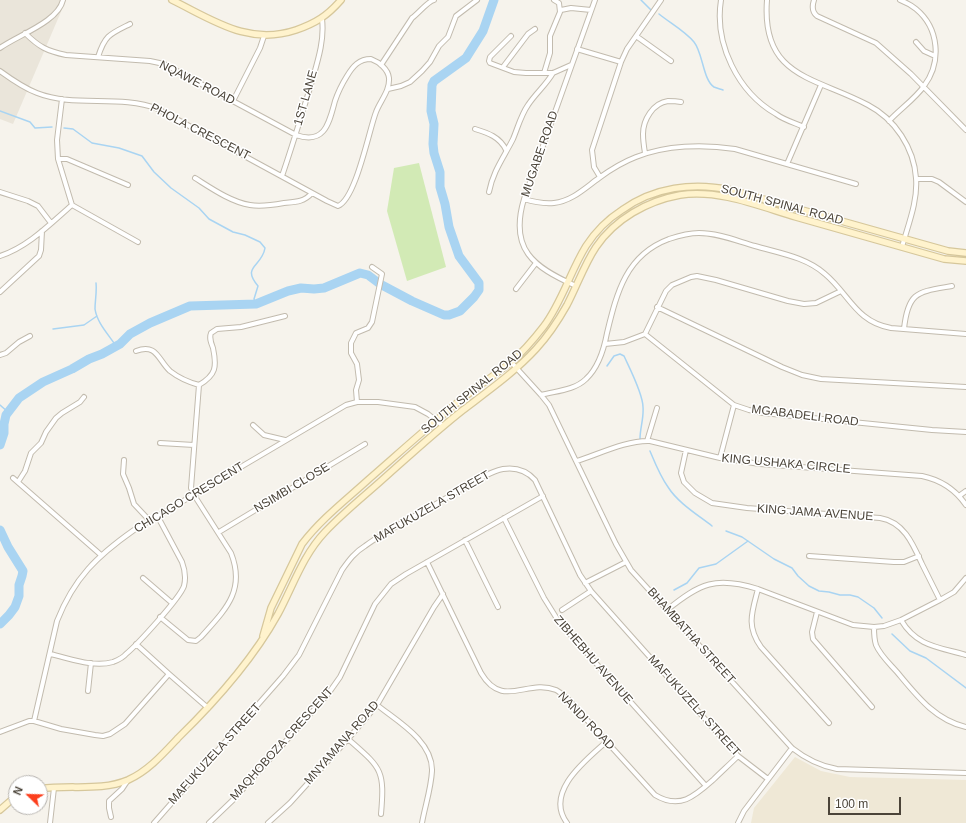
<!DOCTYPE html>
<style>
body{margin:0}
#map{position:relative;width:966px;height:823px;overflow:hidden;background:#f6f3ec;font-family:Arial,sans-serif}
canvas{display:block}
.north{position:absolute;left:8px;top:775px;width:40px;height:40px;box-sizing:border-box;background:#fff;border:1px solid #b7b4b0;border-radius:50%;rotate:293deg;font-size:11px;font-weight:700;line-height:16px;text-align:center;color:#4b4439}
.north::after{content:'';display:block;margin:auto;width:14px;height:18px;background:#fc3f1d;clip-path:polygon(50% 0,100% 100%,50% 72%,0 100%)}
.scale{position:absolute;left:828px;top:797px;width:73px;height:18px;box-sizing:border-box;border:2px solid #4b4439;border-top:0;padding-left:5px;font-size:12px;line-height:14px;white-space:nowrap;color:#4b4439;-webkit-text-stroke:3px #fff;paint-order:stroke}
</style>
<div id="map">
<canvas width="966" height="823"></canvas>
<div class="north">N</div>
<div class="scale">100 m</div>
</div>
<script>
const ctx = document.querySelector('canvas').getContext('2d');
ctx.lineJoin = 'round';
function fillPath(path, color) { ctx.fillStyle = color; ctx.fill(path, 'evenodd'); }
function stroke(path, color, width, dash) { ctx.strokeStyle = color; ctx.lineWidth = width; ctx.lineCap = dash ? 'butt' : 'round'; ctx.setLineDash(dash || []); ctx.stroke(path); }
function write(font, color, halo, rows, align = 'center') {
  ctx.font = font + ' Arial,sans-serif'; ctx.lineWidth = 3; ctx.setLineDash([]); ctx.textBaseline = 'middle'; ctx.strokeStyle = halo; ctx.fillStyle = color; for (const [text, x, y, turn = 0] of rows) {
    ctx.save(); ctx.translate(x, y); ctx.rotate((+turn || 0) * Math.PI / 180); ctx.textAlign = isNaN(turn) ? turn : align; if (halo) ctx.strokeText(text, 0, 0); ctx.fillText(text, 0, 0); ctx.restore();
  }
}
fillPath(new Path2D(`
 M0 0H66L13 124 0 119Z`), '#eae5da');
fillPath(new Path2D(`
 M795 757 821 771 850 777 966 780V823H751L754 808Z`), '#efe8d6');
fillPath(new Path2D(`
 M419 163 446 267 407 281 387 211 394 168Z`), '#d2eab5');
stroke(new Path2D(`
 M641 0 651 10
 M659 14C670 23 685 31 694 42 703 53 703 80 714 87 716 88 720 89 723 90
 M0 111 30 122 35 128 52 127
 M64 128 73 129 92 143 119 148 142 156 154 172 171 188 199 208 209 219 233 232 245 235 260 242 265 248C262 267 241 266 258 286L254 299 256 304
 M96 283C97 292 95 300 95 309 97 323 109 335 116 346
 M53 329 84 325 97 316
 M607 366 614 356 620 354 624 356C630 369 643 394 643 407 644 418 640 428 640 439
 M0 405 8 412
 M650 451C655 463 660 476 668 487 678 503 698 515 712 526
 M726 531 742 537 774 559 792 568 798 576 809 586 819 591 829 592 840 595H850L858 597 874 608 882 618
 M674 590 687 583 699 568 716 564 748 541
 M892 634 910 651 926 658 966 688`), '#a9d4f2', 1.5);
stroke(new Path2D(`
 M0 445 4 433V424L6 415 19 398 43 382 72 369 89 359 102 354 120 344 130 334 150 323 190 306 256 304 288 291 301 288 314 289 324 288 360 273 368 275 380 284 412 301 444 315H449L460 311 474 297 479 290V283L459 256 449 227 445 204 440 187V172L434 153 433 144 434 124 431 111 432 85 434 81 466 58 483 31 494 0
 M0 530 8 547 23 571 22 576 19 585V596L15 607 9 615 0 624`), '#a9d4f2', 9);
const street = new Path2D(`
 M721 0C714 44 738 92 776 114 784 120 795 123 804 127
 M767 0C761 78 816 77 868 105 895 119 914 148 916 178 918 201 908 225 902 247
 M814 0C812 6 812 12 817 16L876 43 911 74 966 130
 M561 10 571 8 591 10
 M511 36 490 57 489 61 490 63 514 72 526 73H553L571 65
 M636 36 671 61
 M916 42 924 51 935 56
 M0 48C18 35 58 22 63 0
 M577 49 621 62
 M98 57C105 35 110 34 130 24
 M381 65 412 18C419 13 428 1 434 0
 M503 67 528 34 535 29
 M0 71C11 79 24 88 37 93 75 108 119 94 158 109L327 201 338 206C356 199 369 130 376 112 380 101 390 91 389 78 388 69 379 62 371 59 359 59 353 66 347 76 342 84 338 92 335 101 329 123 325 145 296 135L164 64 150 61 66 55C47 51 39 47 25 33
 M544 73 550 53V36L560 12 559 3 554 0
 M388 89 401 86 410 82 422 71 430 62 439 46 448 37 456 16 477 0
 M233 101 260 48 264 36
 M889 121C899 110 916 98 924 86 942 62 939 28 916 9 911 5 905 2 900 0
 M475 129C488 133 500 137 506 150
 M645 153C644 147 643 141 643 134 643 120 653 103 668 101 672 101 676 101 681 102
 M58 159H67L128 185
 M787 164 821 85
 M282 176C292 147 301 117 310 88 316 66 325 42 322 19
 M600 177 594 167 592 150 621 62 627 49 661 0
 M195 178C211 188 231 202 250 205 261 207 273 205 284 203 296 202 304 202 312 193
 M917 179H932L939 182 966 202
 M0 192 28 201 38 206 51 223
 M489 192C493 171 504 157 513 139 518 127 521 115 528 105 536 93 546 85 553 73
 M524 199C534 202 544 204 554 203 572 201 585 188 599 178 610 170 623 162 636 157 666 145 703 144 735 149L856 184
 M72 205 138 242
 M0 256C28 247 50 224 72 205L58 159 57 140 62 99
 M576 286C533 267 509 249 524 199L595 0
 M516 289 536 263
 M0 292 39 256 41 250 42 231
 M657 307 782 367 802 375 821 379 966 387
 M904 329C908 291 918 292 952 286
 M645 334 734 405 749 410 763 413 932 430 966 432
 M605 344 624 342 645 334 666 291 672 285 691 277 697 276 716 280 788 301 804 304 816 303 841 291
 M136 351C157 343 158 360 170 371 179 378 188 382 199 385
 M0 355 6 353 19 342 30 336
 M511 362 541 395 549 405 616 544 631 570 792 748C806 759 820 766 837 769L966 773
 M541 395C556 391 575 390 586 379 599 367 604 349 607 333 617 292 626 255 669 239 678 236 689 233 699 233 718 233 737 241 755 246 779 253 806 257 825 274 849 294 856 322 891 328L966 334
 M357 402 356 390 359 380 357 364 351 353V343L356 333 368 328 372 322 382 274 372 267
 M253 425 264 435 285 440
 M647 441 657 408
 M160 443 194 445
 M686 450 681 473 684 482 695 493 712 503 747 508 880 518C904 522 913 544 922 564 928 576 934 588 940 600
 M720 458 734 405
 M124 460 123 474 129 488 134 504 150 521
 M577 461C599 454 627 440 650 441L720 458 760 464 922 476C941 480 955 489 966 505
 M13 478 101 555
 M18 482 25 471 31 453 41 443 46 432 56 418 62 413 80 402 84 397
 M959 496 966 491
 M504 518 544 598 559 622 706 786
 M219 532 365 444
 M465 540 498 607
 M809 556 894 562H904L919 556
 M427 562 481 673C503 710 527 678 556 690 560 692 564 696 568 699L655 795C680 810 695 796 713 780 721 772 730 764 738 756
 M143 578 172 603
 M585 583 626 562
 M758 589C752 612 746 626 761 647L829 723
 M562 610 591 591
 M667 610C700 583 716 576 758 589L853 625 874 627 884 626 901 620 940 600 954 592 966 578
 M817 612 812 632 813 639 872 707
 M160 617 188 640 196 641 201 637C225 610 246 591 231 553L194 495 191 488 199 385C216 375 217 367 213 348 211 343 209 338 211 333L217 329 241 327 285 316
 M901 620C917 647 939 647 966 655
 M874 627C874 633 874 639 876 645 880 655 890 664 897 672 917 696 935 720 966 727
 M136 644 169 674 208 708
 M50 654C69 658 93 668 113 662 118 660 123 658 126 654 137 645 180 598 184 586 186 578 185 570 182 562L158 517
 M88 691 91 663
 M377 705C397 721 433 741 432 771 431 789 425 806 422 823
 M34 721 57 621C74 578 97 556 134 530L346 405 357 402H378L415 407 428 414 443 426
 M0 732 29 721H34L61 729 95 735 103 736 110 734 125 724 169 674
 M348 739C381 768 385 769 381 814
 M111 817 109 808V801L122 789 128 780
 M50 823 54 788
 M154 823 283 676 299 655 342 570C349 560 355 552 365 546 388 529 416 516 441 501 457 492 486 472 503 469 516 467 527 471 535 480L580 575 591 591 738 756 768 779
 M209 823 234 799 328 694 340 677 375 604 391 584 406 574 543 496
 M268 823 290 803 348 739 377 705 434 607 443 594
 M567 823C544 792 586 760 606 742
 M738 823 744 811 792 748`);
const secondary = new Path2D(`
 M172 0C213 20 248 46 296 30 316 23 327 16 341 0
 M263 636 271 608 302 544C321 519 346 500 369 479 400 452 431 424 463 398 479 386 496 374 511 362 524 351 534 339 544 326 562 302 570 272 586 246 595 232 608 219 622 210 654 187 693 182 731 190L948 251 966 253
 M40 789C70 784 99 792 128 780 148 771 163 754 178 738 216 701 252 661 278 614 293 586 303 555 325 532 343 513 363 497 382 480 409 456 435 432 463 410 488 391 515 372 536 349 548 336 558 321 567 305 577 286 584 265 596 247 615 219 647 201 680 195 719 189 759 206 796 217 845 231 895 245 944 259L966 261
 M0 810 16 796`);
stroke(street, '#c2bbae', 6);
stroke(secondary, '#d6c79b', 8);
stroke(street, '#fff', 4);
stroke(secondary, '#fff3cd', 5.5);
write('12px', '#4b4439', '#fff', [
 ["NQAWE ROAD",197,83,27],
 ["1ST LANE",306,98,-74],
 ["PHOLA CRESCENT",200,132,27],
 ["MUGABE ROAD",540,154,-71],
 ["SOUTH SPINAL ROAD",782,205,15],
 ["SOUTH SPINAL ROAD",472,392,-39],
 ["MGABADELI ROAD",805,416,7],
 ["KING USHAKA CIRCLE",786,464,5],
 ["NSIMBI CLOSE",292,488,-31],
 ["CHICAGO CRESCENT",189,498,-31],
 ["MAFUKUZELA STREET",432,507,-30],
 ["KING JAMA AVENUE",815,513,4],
 ["BHAMBATHA STREET",691,636,48],
 ["ZIBHEBHU AVENUE",593,660,49],
 ["MAFUKUZELA STREET",694,706,48],
 ["NANDI ROAD",586,721,46],
 ["MNYAMANA ROAD",342,743,-49],
 ["MAQHOBOZA CRESCENT",282,744,-48],
 ["MAFUKUZELA STREET",215,754,-48]
]);
</script>
